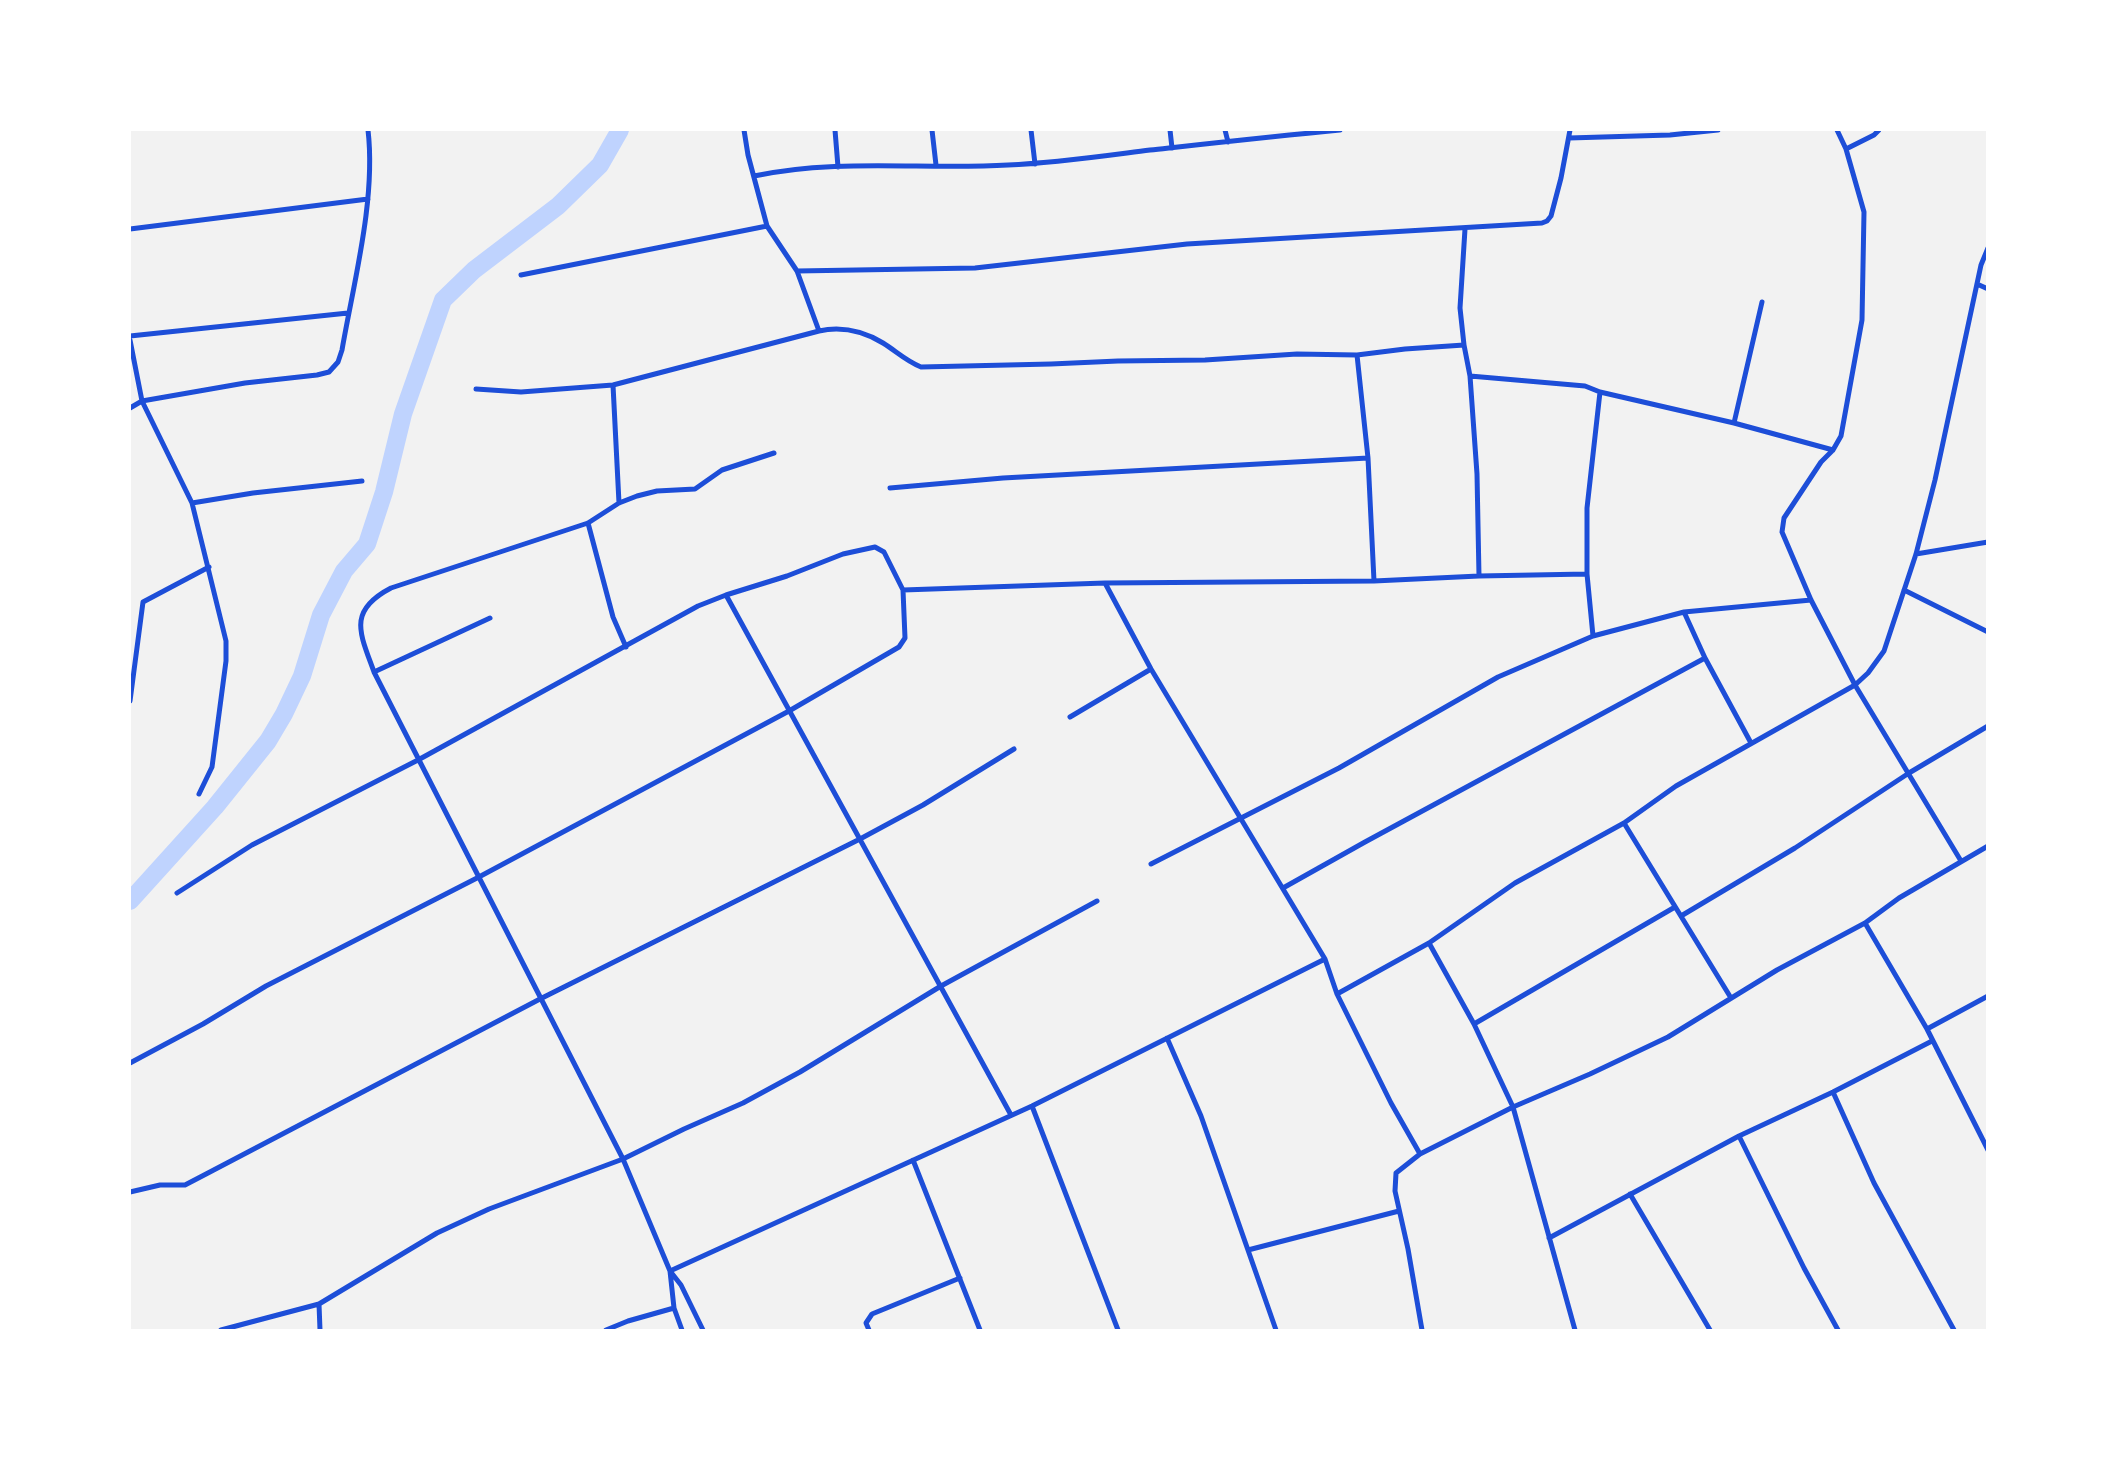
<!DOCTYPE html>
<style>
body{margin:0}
#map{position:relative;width:2117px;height:1460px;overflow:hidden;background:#f2f2f2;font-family:"Nunito Sans",sans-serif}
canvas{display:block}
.frame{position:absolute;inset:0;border:131px solid #fff;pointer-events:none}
</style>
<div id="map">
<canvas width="2117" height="1460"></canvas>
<div class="frame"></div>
</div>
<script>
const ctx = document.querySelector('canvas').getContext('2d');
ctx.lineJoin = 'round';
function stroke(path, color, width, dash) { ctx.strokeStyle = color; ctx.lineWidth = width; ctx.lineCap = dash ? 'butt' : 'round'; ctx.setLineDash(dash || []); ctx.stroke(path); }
stroke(new Path2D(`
 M130 901 215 807 268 741 284 714 302 676 321 615 344 571 367 544 384 492 403 414 443 300 474 270 558 206 600 165 620 130`), '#bfd3fe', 18);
stroke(new Path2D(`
 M744 130 748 155 767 226 797 271 819 331C842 326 863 331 883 343 896 351 906 361 921 367L1051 364 1118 361 1205 360 1297 354 1357 355
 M835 130 838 167
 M932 130 936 165
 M1031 130 1035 164
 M1170 130 1172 148
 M1225 130 1228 142
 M1837 130 1846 149 1864 212 1862 320 1841 436 1833 450 1821 462 1784 518 1782 532 1811 600 1855 685 1961 861
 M1569 138 1670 135 1718 130
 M1846 149 1874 135 1879 130
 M754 176C837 158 924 170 1008 165 1056 163 1103 156 1150 150 1214 143 1277 136 1340 130
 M130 229 368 199
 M1465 229 1460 308 1464 345 1470 376 1477 474 1479 576
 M797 271 975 268 1187 244 1542 223 1547 221 1551 216 1561 178 1570 130
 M521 275 767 226
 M1977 284 1988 289
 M130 336 348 313
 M130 340 142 401 192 503 226 641V661L212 767 199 794
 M1470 376 1585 386 1600 392 1734 423 1833 450
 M613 385 619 503
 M476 389 521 392 613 385 819 331
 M130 408 142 401 245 383 317 375 329 372 338 362 342 350C354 281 376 199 368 130
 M1734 423 1762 302
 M890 488 1003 478 1368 458
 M192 503 253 493 362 481
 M588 523 613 617 626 647
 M1916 554 1988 542
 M1587 574V508L1600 392
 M1374 581 1368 458 1357 355 1405 349 1464 345
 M1105 583 1151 669 1325 959 1337 994 1391 1103 1420 1154
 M903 590 1105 583 1374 581 1479 576 1587 574 1593 636
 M1904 590 1988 632
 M726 595 1011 1115
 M1684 612 1705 658 1751 743
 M374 672 490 618
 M130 701 143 602 209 567
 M1070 717 1151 669
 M1624 823 1731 998
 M1151 864 1339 768 1498 677 1593 636 1684 612 1811 600
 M1283 888 1365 842 1705 658
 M1681 916 1795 848 1909 773 1988 726
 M1865 923 1927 1029 1988 1150
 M1429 943 1474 1024 1675 907
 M1337 994 1429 943 1515 883 1624 823 1676 786 1855 685 1868 673 1884 651 1916 554 1935 480 1981 265 1988 248
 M1474 1024 1513 1107 1575 1330
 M1927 1029 1988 996
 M1167 1038 1201 1116 1276 1330
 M130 1063 203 1024 266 986 477 878 789 711 899 647 905 638 903 590 884 552 875 547 843 554 787 576 726 595 698 606 418 760 252 845 177 893
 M1833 1092 1874 1183 1954 1330
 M1032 1106 1118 1330
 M1739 1136 1804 1268 1838 1330
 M913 1160 980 1330
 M130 1192 160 1185H185L208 1173 540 999 860 839 923 805 1014 749
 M1630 1194 1710 1330
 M1549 1238 1739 1136 1833 1092 1932 1041
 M1248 1250 1399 1211
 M319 1304 320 1330
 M221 1330 319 1304 437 1233 489 1209 623 1159 684 1129 743 1103 800 1072 941 986 1097 901
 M606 1330 628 1321 674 1308
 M682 1330 674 1308 670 1271 623 1159 374 672C360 633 347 611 391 588L588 523 619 503 637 496 657 491 695 489 722 470 774 453
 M703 1330 681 1285 670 1271 1032 1106 1325 959
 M869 1330 866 1323 872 1314 960 1278
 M1422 1330 1408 1249 1395 1191 1396 1173 1420 1154 1513 1107 1590 1074 1668 1037 1777 970 1865 923 1899 898 1988 846`), '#1d4ed8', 5);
</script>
